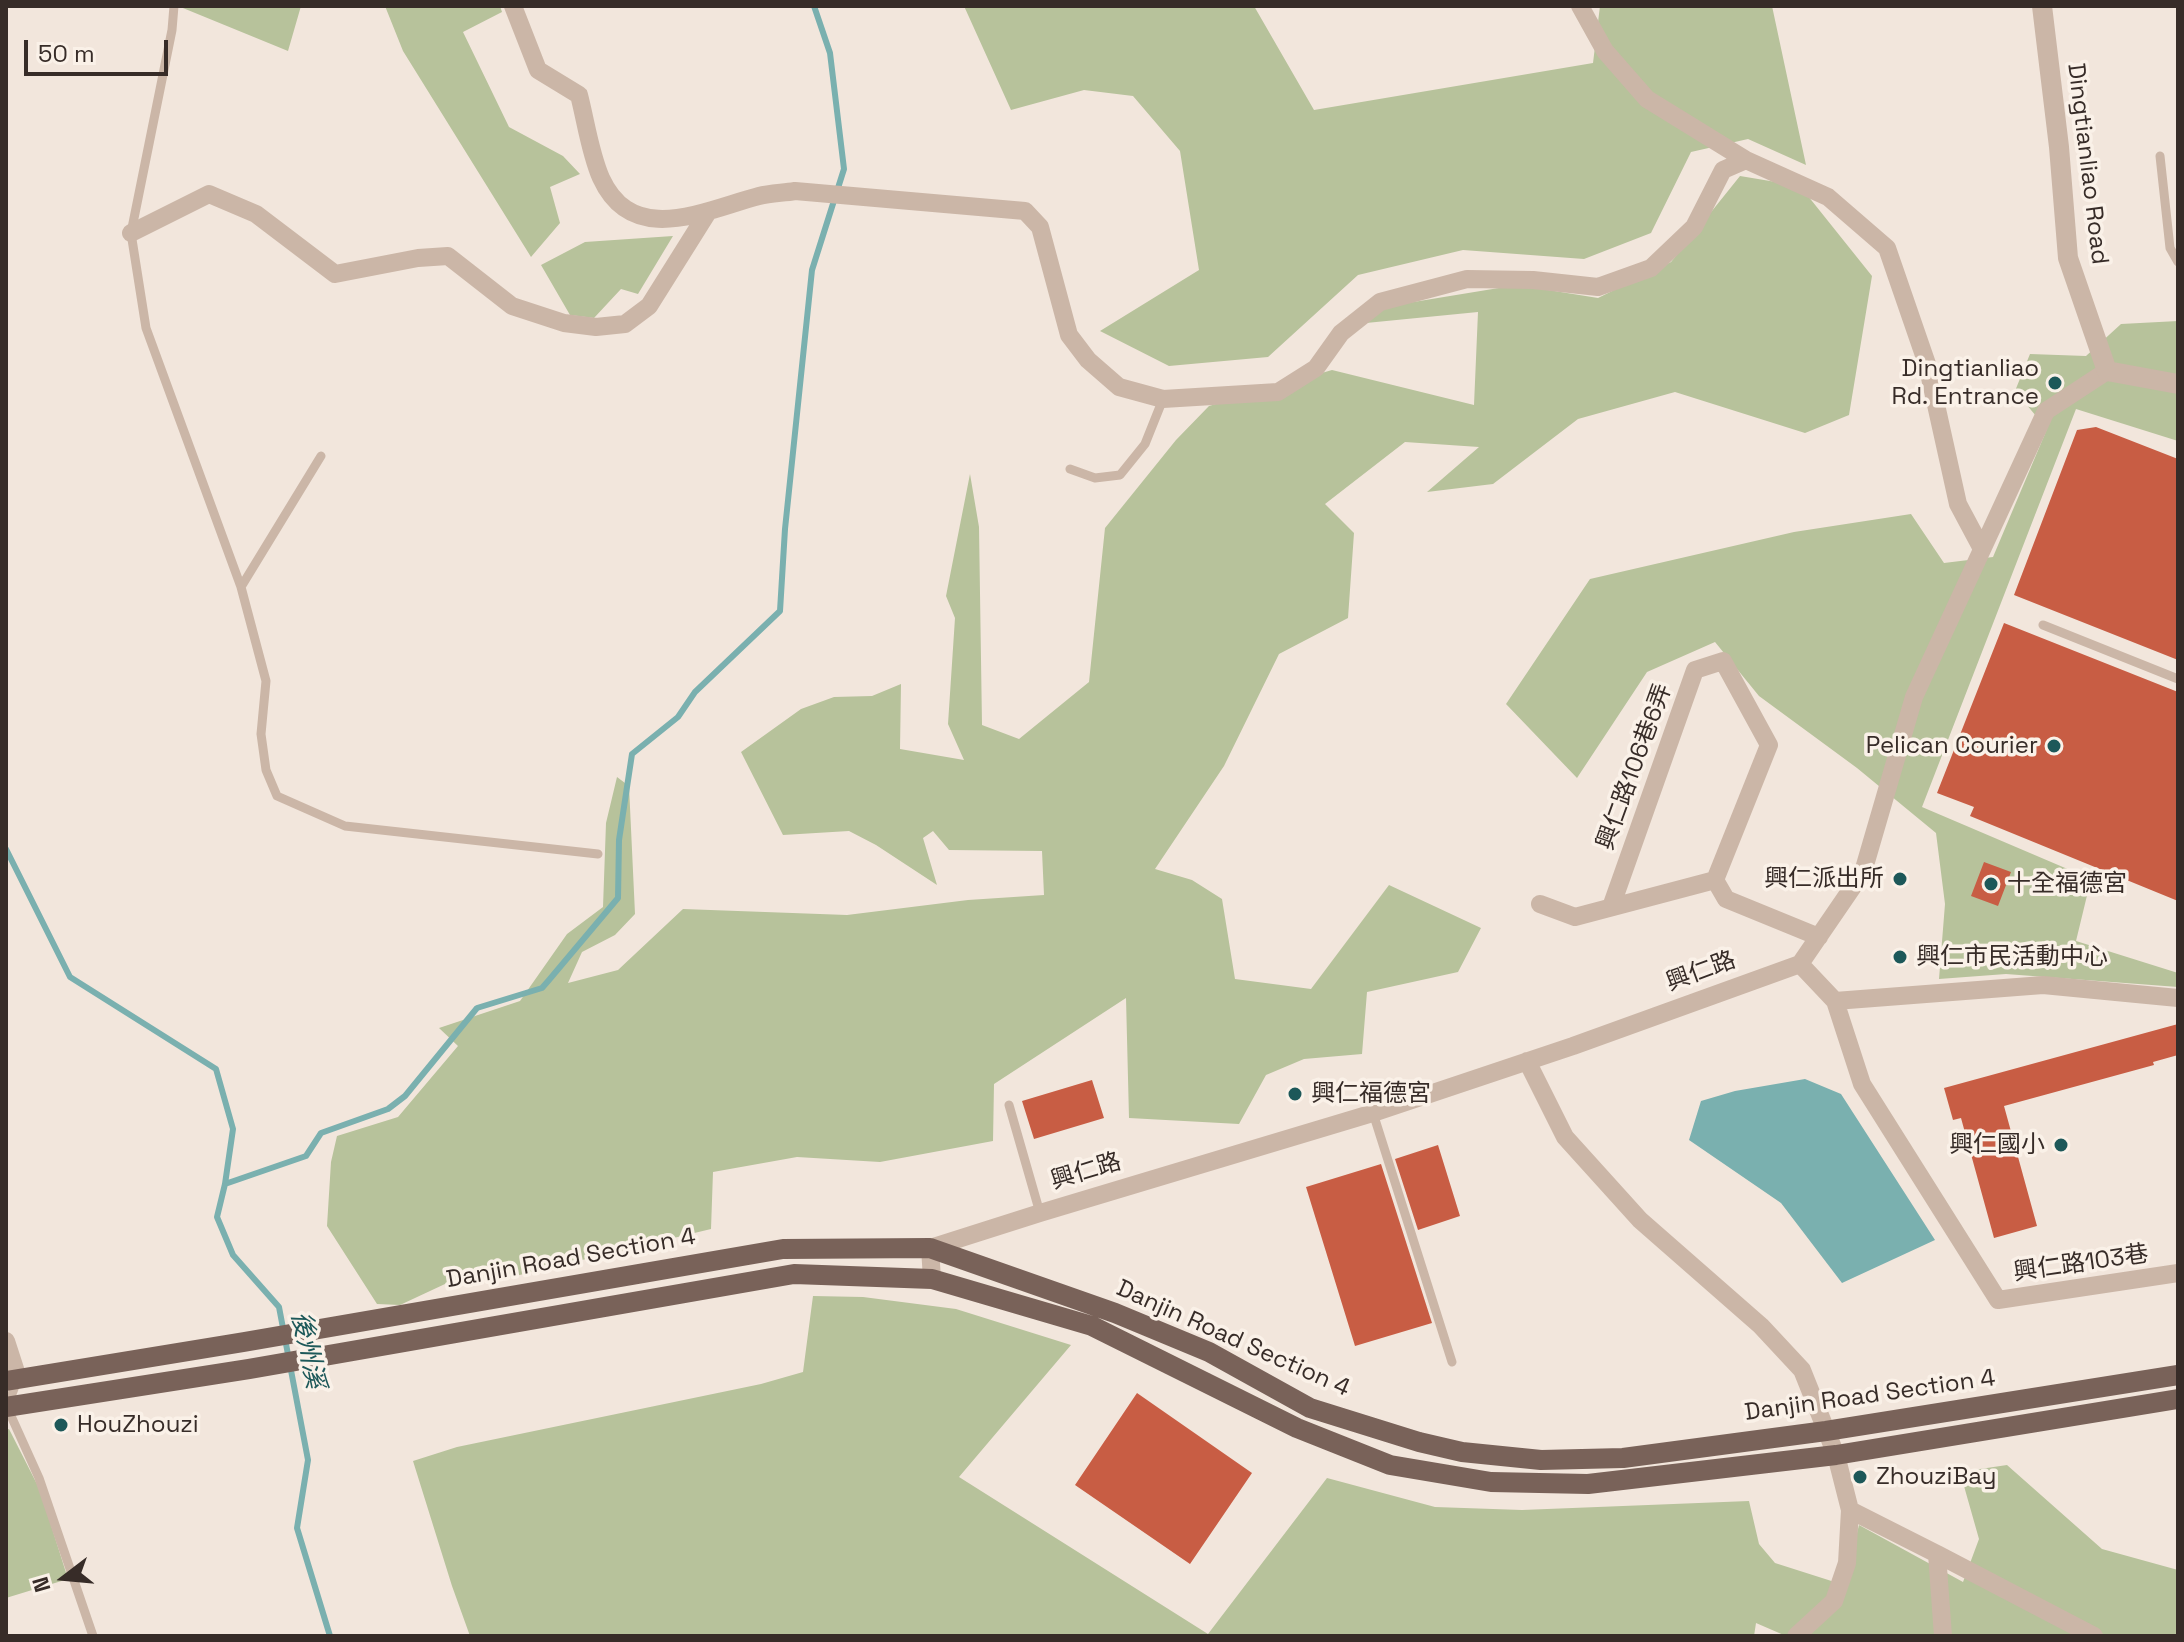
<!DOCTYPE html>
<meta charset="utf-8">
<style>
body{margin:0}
#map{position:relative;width:2184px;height:1642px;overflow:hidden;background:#f2e6dc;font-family:"Space Grotesk",sans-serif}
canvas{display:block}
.frame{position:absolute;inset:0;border:8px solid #372c28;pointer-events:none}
.north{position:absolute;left:24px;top:1538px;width:80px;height:80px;-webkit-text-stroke:6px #faf1e8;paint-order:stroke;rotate:254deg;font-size:22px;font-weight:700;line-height:32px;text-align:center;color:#372c28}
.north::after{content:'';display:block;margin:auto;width:28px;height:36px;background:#372c28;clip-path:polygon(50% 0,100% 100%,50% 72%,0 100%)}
.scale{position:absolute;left:24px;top:40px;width:144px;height:36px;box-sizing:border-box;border:4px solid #372c28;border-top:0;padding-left:10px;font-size:24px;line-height:28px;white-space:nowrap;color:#372c28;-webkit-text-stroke:6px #faf1e8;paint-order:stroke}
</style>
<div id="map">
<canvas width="2184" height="1642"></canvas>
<div class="frame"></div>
<div class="north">N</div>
<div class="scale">50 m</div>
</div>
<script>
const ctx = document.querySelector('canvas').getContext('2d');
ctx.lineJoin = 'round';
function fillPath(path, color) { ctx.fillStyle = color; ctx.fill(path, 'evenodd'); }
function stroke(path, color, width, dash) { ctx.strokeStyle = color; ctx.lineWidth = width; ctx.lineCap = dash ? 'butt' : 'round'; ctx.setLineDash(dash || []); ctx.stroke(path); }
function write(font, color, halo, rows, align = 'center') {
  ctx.font = font + ' "Space Grotesk","Noto Sans TC",sans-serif'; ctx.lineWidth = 7; ctx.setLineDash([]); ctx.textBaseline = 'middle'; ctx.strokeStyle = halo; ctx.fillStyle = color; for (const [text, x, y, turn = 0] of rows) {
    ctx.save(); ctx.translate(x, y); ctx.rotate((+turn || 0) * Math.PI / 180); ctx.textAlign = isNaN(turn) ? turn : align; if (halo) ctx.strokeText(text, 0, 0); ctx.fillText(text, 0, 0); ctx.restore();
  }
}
fillPath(new Path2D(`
 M178 6H301L288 51Z
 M385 6H500L502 12 463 32 509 127 563 156 580 174 550 187 560 223 531 257 403 51Z
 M964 6H1254L1314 110 1593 63 1600 6H1772L1806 165 1748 139 1691 152 1651 233 1584 259 1463 250 1358 275 1268 357 1169 366 1100 331 1199 270 1180 151 1133 96 1084 90 1011 110Z
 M1740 176 1800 186 1872 276 1849 415 1805 433 1675 392 1578 419 1493 484 1427 492 1479 447 1405 442 1325 504 1354 533 1348 618 1279 654 1224 766 1155 869 1192 880 1222 899 1235 979 1311 989 1389 885 1481 928 1458 972 1367 992 1362 1054 1304 1059 1266 1075 1239 1124 1129 1118 1126 998 994 1084 993 1141 880 1162 797 1157 713 1172 711 1229 503 1279 445 1284 400 1305 377 1304 327 1226 331 1162 337 1136 398 1117 458 1046 439 1028 520 1001 567 934 603 907 606 823 617 777 629 786 635 914 615 935 582 952 568 983 618 970 683 909 847 915 968 900 1044 895 1042 851 949 850 933 831 923 838 937 885 876 845 849 831 783 835 741 752 801 709 834 697 872 696 901 684 900 749 964 760 948 724 955 618 946 596 970 474 979 527 982 725 1019 739 1089 682 1105 528 1176 440 1209 406 1332 370 1474 405 1478 312 1366 323 1383 307 1517 285 1598 298 1671 262Z
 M673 236 638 294 621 289 594 318 570 315 541 265 585 242Z
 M2178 321V441L2076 409 1922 807 2091 879 2076 941 2178 973V987L2006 974 1939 979 1945 904 1936 833 1857 768 1759 696 1715 642 1647 672 1577 778 1506 704 1590 579 1794 532 1911 514 1944 563 1993 557 2047 429 2015 391 2030 354 2086 356 2121 324Z
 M813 1296 863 1297 956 1309 1071 1345 959 1477 1208 1634 1327 1478 1435 1507 1522 1510 1749 1501 1759 1544 1775 1563 1844 1585 1859 1525 1963 1582 1979 1539 1960 1472 2007 1465 2102 1549 2178 1570V1636H1786L1756 1623 1754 1636H470L452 1586 413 1461 457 1447 761 1384 803 1372Z
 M9 1429 40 1490 68 1579 6 1598V1430Z`), '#b7c29b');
fillPath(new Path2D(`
 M1805 1079 1841 1094 1935 1240 1842 1283 1781 1203 1689 1140 1701 1101 1735 1091Z`), '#7ab0af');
stroke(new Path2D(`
 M6 849 70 977 216 1069 233 1129 225 1184 217 1217 233 1255 279 1307 308 1460 297 1528 330 1636
 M225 1184 306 1156 321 1133 388 1109 405 1096 477 1008 542 988 549 980 618 898 619 840 632 754 678 717 695 692 780 611 785 529 812 270 844 169 830 53 814 6`), '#7ab0af', 6);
fillPath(new Path2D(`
 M2096 427 2178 459V660L2014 595 2077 430Z
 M2004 623 2178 692V901L1970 816 1974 807 1937 793Z
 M1984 862 2011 872 1998 906 1971 896Z
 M2178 1024V1055L2153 1062 2154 1065 2004 1106 2037 1226 1994 1238 1961 1118 1953 1120 1944 1088Z
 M1092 1080 1104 1118 1034 1139 1022 1101Z
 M1438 1145 1460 1216 1418 1230 1395 1159Z
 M1381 1164 1432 1323 1355 1346 1306 1187Z
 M1137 1393 1252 1473 1190 1564 1075 1485Z`), '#c85d44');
stroke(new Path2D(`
 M174 6 172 30 131 233 146 328 241 587 266 681 261 734 266 770 277 796 345 826 598 854
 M2160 156 2170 248 2178 262
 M1070 469 1095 478 1120 475 1145 444 1163 399
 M241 587 321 456
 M2043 625 2178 679
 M1009 1105 1040 1213
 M1373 1113 1452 1362
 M17 1381 7 1407 39 1478 93 1636`), '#cbb6a7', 9);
stroke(new Path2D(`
 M513 6 538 70 579 95C586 122 590 153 601 178 633 248 705 210 759 196 770 193 783 193 795 191L1025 211 1040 227 1069 335 1088 360 1119 387 1163 399 1278 392 1316 368 1341 333 1380 302 1467 279 1533 280 1598 287 1651 268 1694 227 1723 170 1746 160 1828 197 1887 248 1927 364 1958 504 1982 549
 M1580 6 1605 51 1647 99 1746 160
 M131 233 209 194 256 214 335 274 418 258 448 256 512 306 564 323 596 327 625 324 649 306 708 212
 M1540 904 1575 917 1715 880 1726 899 1819 937
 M1611 907 1695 670 1723 661 1769 745 1715 880
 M1800 964 1835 1001 2043 985 2178 998
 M1835 1001 1862 1084 1998 1300 2178 1273
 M1527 1061 1565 1137 1640 1220 1761 1326 1802 1370 1836 1455 1850 1510 1937 1554 1943 1636
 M932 1279 930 1248 1040 1213 1373 1113 1573 1046 1800 964 1863 872 1914 697 2046 411 2107 371
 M6 1341 18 1378
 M1937 1554 2094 1636
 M1796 1636 1834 1601 1847 1563 1850 1510`), '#cbb6a7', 18);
stroke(new Path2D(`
 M2042 6 2059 147 2068 258 2107 371 2178 384`), '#cbb6a7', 20);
stroke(new Path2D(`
 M6 1381 244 1342 783 1249 930 1248 1115 1313 1209 1352 1310 1408 1419 1442 1462 1452 1541 1460 1623 1458 1826 1431 2178 1375
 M6 1407 249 1369 794 1274 932 1279 1092 1326 1297 1428 1390 1465 1491 1482 1588 1484 1836 1455 2178 1399`), '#796259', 20);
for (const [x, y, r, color] of [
 [2055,383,8,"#1d5859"],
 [2054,746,8,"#1d5859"],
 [1900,879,8,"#1d5859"],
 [1991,884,8,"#1d5859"],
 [1900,957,8,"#1d5859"],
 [1295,1094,8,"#1d5859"],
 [2061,1145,8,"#1d5859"],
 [61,1425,8,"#1d5859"],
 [1860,1477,8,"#1d5859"]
]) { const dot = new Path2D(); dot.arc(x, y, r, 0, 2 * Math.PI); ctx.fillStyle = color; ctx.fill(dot); stroke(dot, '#faf1e8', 3); }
write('24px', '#372c28', '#faf1e8', [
 ["Dingtianliao Road",2087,164,83],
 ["興仁路106巷6弄",1635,767,-70],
 ["興仁路",1701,972,-20],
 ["興仁路",1086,1172,-17],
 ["Danjin Road Section 4",571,1259,-10],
 ["興仁路103巷",2081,1264,-8],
 ["Danjin Road Section 4",1233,1339,24],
 ["Danjin Road Section 4",1870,1396,-8]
]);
write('24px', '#372c28', '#faf1e8', [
 ["Dingtianliao",2039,369,"right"],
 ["Rd. Entrance",2039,397,"right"],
 ["Pelican Courier",2038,746,"right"],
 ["興仁派出所",1884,879,"right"],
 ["十全福德宮",2007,884],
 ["興仁市民活動中心",1916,957],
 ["興仁福德宮",1311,1094],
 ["興仁國小",2045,1145,"right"],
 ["HouZhouzi",77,1425],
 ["ZhouziBay",1876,1477]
], 'left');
write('italic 26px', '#1d5859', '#faf1e8', [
 ["後州溪",307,1350,78]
]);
</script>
